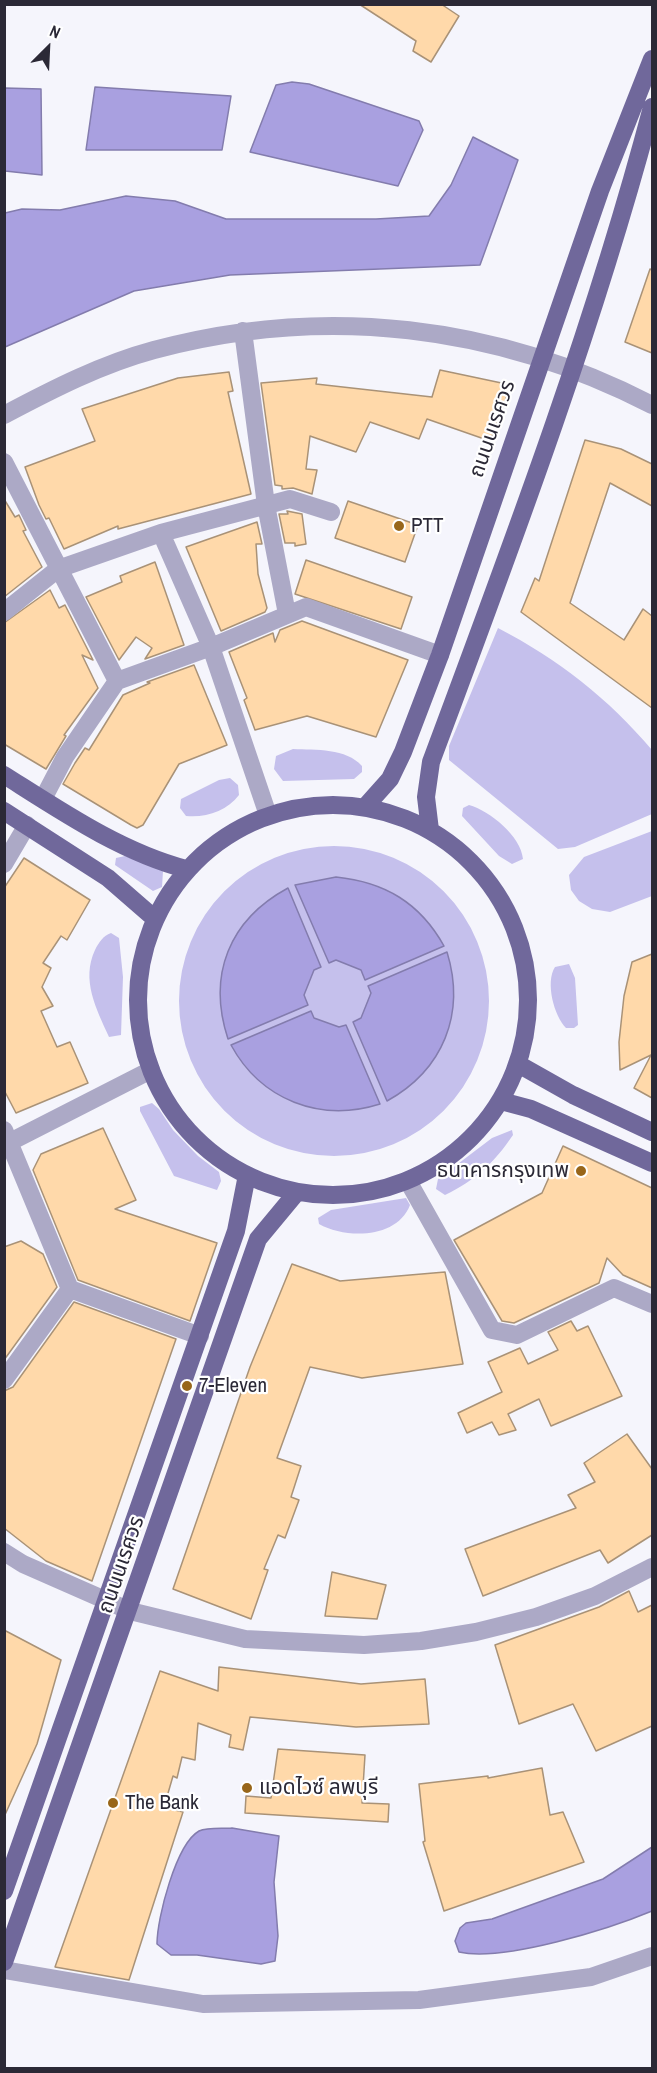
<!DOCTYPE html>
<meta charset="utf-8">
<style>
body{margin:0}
#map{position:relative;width:657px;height:2073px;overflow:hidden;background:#f5f5fc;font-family:"Archivo Narrow",sans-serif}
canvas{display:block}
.frame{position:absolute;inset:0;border:6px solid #2b2936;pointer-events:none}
.north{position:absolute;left:18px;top:18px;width:60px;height:60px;-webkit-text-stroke:4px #fff;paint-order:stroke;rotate:24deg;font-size:16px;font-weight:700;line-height:24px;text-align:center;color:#2b2936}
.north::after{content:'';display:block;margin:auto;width:21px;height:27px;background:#2b2936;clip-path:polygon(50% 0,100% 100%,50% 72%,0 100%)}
</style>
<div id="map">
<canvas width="657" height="2073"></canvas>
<div class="frame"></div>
<div class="north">N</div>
</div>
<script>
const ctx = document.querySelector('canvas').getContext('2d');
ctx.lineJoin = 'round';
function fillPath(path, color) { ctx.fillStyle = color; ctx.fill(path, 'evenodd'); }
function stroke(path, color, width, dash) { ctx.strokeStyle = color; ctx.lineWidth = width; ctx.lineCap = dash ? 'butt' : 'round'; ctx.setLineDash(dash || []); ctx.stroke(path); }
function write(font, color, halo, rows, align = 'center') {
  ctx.font = font + ' "Archivo Narrow","Noto Sans Thai",sans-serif'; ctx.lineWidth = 4.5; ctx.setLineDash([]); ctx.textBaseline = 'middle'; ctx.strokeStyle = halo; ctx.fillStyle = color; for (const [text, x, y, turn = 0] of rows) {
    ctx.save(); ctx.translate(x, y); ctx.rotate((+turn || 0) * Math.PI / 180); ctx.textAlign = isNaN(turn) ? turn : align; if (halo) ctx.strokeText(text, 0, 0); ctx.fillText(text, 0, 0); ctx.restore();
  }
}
fillPath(new Path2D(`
 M498 628C558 659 609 699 652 750V814L575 847 558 849 449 760V746Z
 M293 749C316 750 346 748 362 766V772L354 779 283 781 274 769 276 756Z
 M230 778 238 785 239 795C227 811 206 818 186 816L180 808 181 799 219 780Z
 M469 805C490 811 521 836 523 859L512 864 499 856 462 816 463 808Z
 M652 831V896L610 912 592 909 579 901 571 890 569 875 584 857Z
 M179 1001a155 155 0 1 1 310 0a155 155 0 1 1-310 0Z
 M125 856 163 871 162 887 153 891 115 865 116 858Z
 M111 933 119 938 123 977 121 1035 109 1037C96 1008 81 980 95 950 99 942 103 936 111 933Z
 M569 964 575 978 578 1025 574 1028H566C554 1016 545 982 555 967Z
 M152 1103 159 1109 173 1130 198 1156 219 1172 221 1181 217 1190 174 1176 140 1111V1107Z
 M512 1130 513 1135C494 1163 476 1180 445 1195L436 1189 438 1179 492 1138Z
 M406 1198 410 1205C397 1239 346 1239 319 1224L318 1218 331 1210Z`), '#c5c0ec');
const water = new Path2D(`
 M292 82 309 84 419 121 423 130 398 186 250 152 276 85Z
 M95 87 231 96 222 150H86Z
 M5 88 41 89 42 175 5 171Z
 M473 137 518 160 480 265 230 275 134 291 5 347V213L22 209 60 210 126 196 175 201 226 219H376L429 216 451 185Z
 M336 877C385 882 420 903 444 946L365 980 361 970 336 960 329 963 295 885Z
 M288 888 321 967 314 970 304 995 308 1005 228 1039C207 975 229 920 288 888Z
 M447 952C466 1014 443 1070 387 1101L353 1022 361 1018 371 993 368 986Z
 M311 1011 314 1018 339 1027 346 1025 380 1104C320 1123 261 1100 231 1045Z
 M232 1828 279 1836 274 1882 278 1936 275 1961 261 1964 197 1955H171L157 1944C157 1918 176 1844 199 1831 208 1827 223 1829 232 1828Z
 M652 1847V1911C609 1929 504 1962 459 1952L455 1941 460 1928 466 1923 492 1919 603 1879Z`);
fillPath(water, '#a9a0e0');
stroke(water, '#837cad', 1.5);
const building = new Path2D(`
 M359 4H441L459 16 431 62 413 51 416 41Z
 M650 269 652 270V353L625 342Z
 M440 370 511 385 490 441 427 419 419 439 370 422 356 452 310 436 306 469 317 470 312 494 293 488 282 489V486L275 485 261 383 317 378 316 384 432 397Z
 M229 372 233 391 228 392 251 494 118 529V526L64 549 49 518 46 519 39 505 25 467 95 441 82 409 178 378Z
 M585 440 621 449 652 464V506L610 483 570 603 624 640 643 609 652 616V708L521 612 535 578 539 581Z
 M4 499 15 517 19 515 26 530 23 531 42 567 4 597Z
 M348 501 418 525 405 562 335 538Z
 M287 511 302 514 306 544 295 546V543H285L279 514H288Z
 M257 522 262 544H256L258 574 267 608 265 612 221 631 186 547Z
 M306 560 412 597 401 629 295 594Z
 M155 562 184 645 145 659 152 648 136 637 119 660 86 597 122 582 120 576Z
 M50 590 59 608 65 605 93 660 82 655 98 688 64 735 66 736 46 769 4 744V623Z
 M302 621 408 660 376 737 307 716 255 730 244 700 247 698 229 652 273 633 275 642 280 630Z
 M194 665 227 745 179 764 143 825 137 828 131 825 63 784 75 763 85 748 89 750 123 695 150 683 147 682Z
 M24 858 90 900 67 940 61 936 43 963 51 968 42 987 53 1006 41 1011 57 1047 70 1042 88 1083 16 1113 4 1090V888Z
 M652 954V1098L634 1088 651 1055 620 1070 619 1042 624 996 632 962Z
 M103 1128 136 1200 115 1209 217 1243 190 1321 78 1280 33 1170 41 1154Z
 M563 1146 652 1188V1288L623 1275 607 1258 599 1283 514 1323 502 1321 454 1240 542 1193Z
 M21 1241 43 1254 57 1287 4 1360V1247Z
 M292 1264 340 1281 445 1272 463 1364 362 1378 310 1367 277 1458 301 1466 291 1497 299 1500 285 1538 278 1535 264 1569 268 1570 251 1619 173 1589 250 1367Z
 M74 1302 176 1339 92 1581 46 1561 4 1528V1391L13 1387Z
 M571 1321 577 1331 588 1326 622 1396 551 1426 539 1399 508 1414 516 1430 499 1435 492 1422 467 1433 458 1413 502 1392 488 1362 520 1348 528 1364 558 1350 548 1332Z
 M627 1434 652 1469V1535L608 1563 600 1550 483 1596 465 1549 576 1508 568 1495 595 1482 584 1463Z
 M332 1572 386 1585 377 1619 325 1616Z
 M629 1591 638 1612 652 1605V1726L596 1751 573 1704 519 1724 495 1645 599 1607Z
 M4 1630 61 1660 37 1744 4 1817Z
 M219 1667 361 1684 425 1679 429 1724 356 1727 250 1717 243 1750 229 1747 231 1735 198 1723 195 1760 182 1757 177 1778 173 1776 164 1807 183 1812 129 1980 55 1967 160 1671 218 1691Z
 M278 1749 365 1755 362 1803 389 1804 388 1822 245 1813 246 1796 271 1798Z
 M542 1768 550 1815 563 1812 584 1862 444 1911 423 1842 425 1841 419 1784 488 1776V1778Z`);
fillPath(building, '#ffd9aa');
stroke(building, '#a99277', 1.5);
stroke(new Path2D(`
 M243 331 266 505 287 614
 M4 415C53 389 102 364 154 350 325 304 497 325 652 405
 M4 462 117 681
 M161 533 211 647 268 815
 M4 612 58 569 161 533 290 499 331 512
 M43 799 65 757 117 681 211 647 306 607 440 655
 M4 864 27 825
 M4 1130 70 1289
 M10 1142 151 1070
 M408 1181 492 1330 517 1335 614 1288 652 1304
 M4 1380 70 1289 200 1336
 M4 1552 23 1564 130 1611 245 1639 364 1645 421 1641 476 1632 536 1617 595 1596 652 1567
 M4 1970 203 2004 419 2000 591 1977 652 1956`), '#aca9c6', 18);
stroke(new Path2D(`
 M4 775C61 811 121 852 186 869
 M138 1000a195 195 0 1 1 390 0a195 195 0 1 1-390 0Z
 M365 807 390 779 403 752 440 655 600 191 652 59
 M4 811 108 878 154 918
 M430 830 426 797 431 762C511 547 593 330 652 107
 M518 1064 573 1095 652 1132
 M501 1101 531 1109 652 1163
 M4 1891 236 1231 247 1175
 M4 1962 258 1239 297 1192`), '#70689b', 18);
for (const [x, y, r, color] of [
 [399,526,6,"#98661a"],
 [581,1171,6,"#98661a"],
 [187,1386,6,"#98661a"],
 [247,1788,6,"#98661a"],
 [113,1803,6,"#98661a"]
]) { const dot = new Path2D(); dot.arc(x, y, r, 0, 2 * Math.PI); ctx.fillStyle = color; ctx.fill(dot); stroke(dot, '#fff', 2); }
write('21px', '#2b2936', '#fff', [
 ["ถนนนเรศวร",493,429,-71],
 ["ถนนนเรศวร",122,1565,-71]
]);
write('21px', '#2b2936', '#fff', [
 ["PTT",411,526],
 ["ธนาคารกรุงเทพ",569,1171,"right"],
 ["7-Eleven",199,1386],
 ["แอดไวซ์ ลพบุรี",259,1788],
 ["The Bank",125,1803]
], 'left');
</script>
